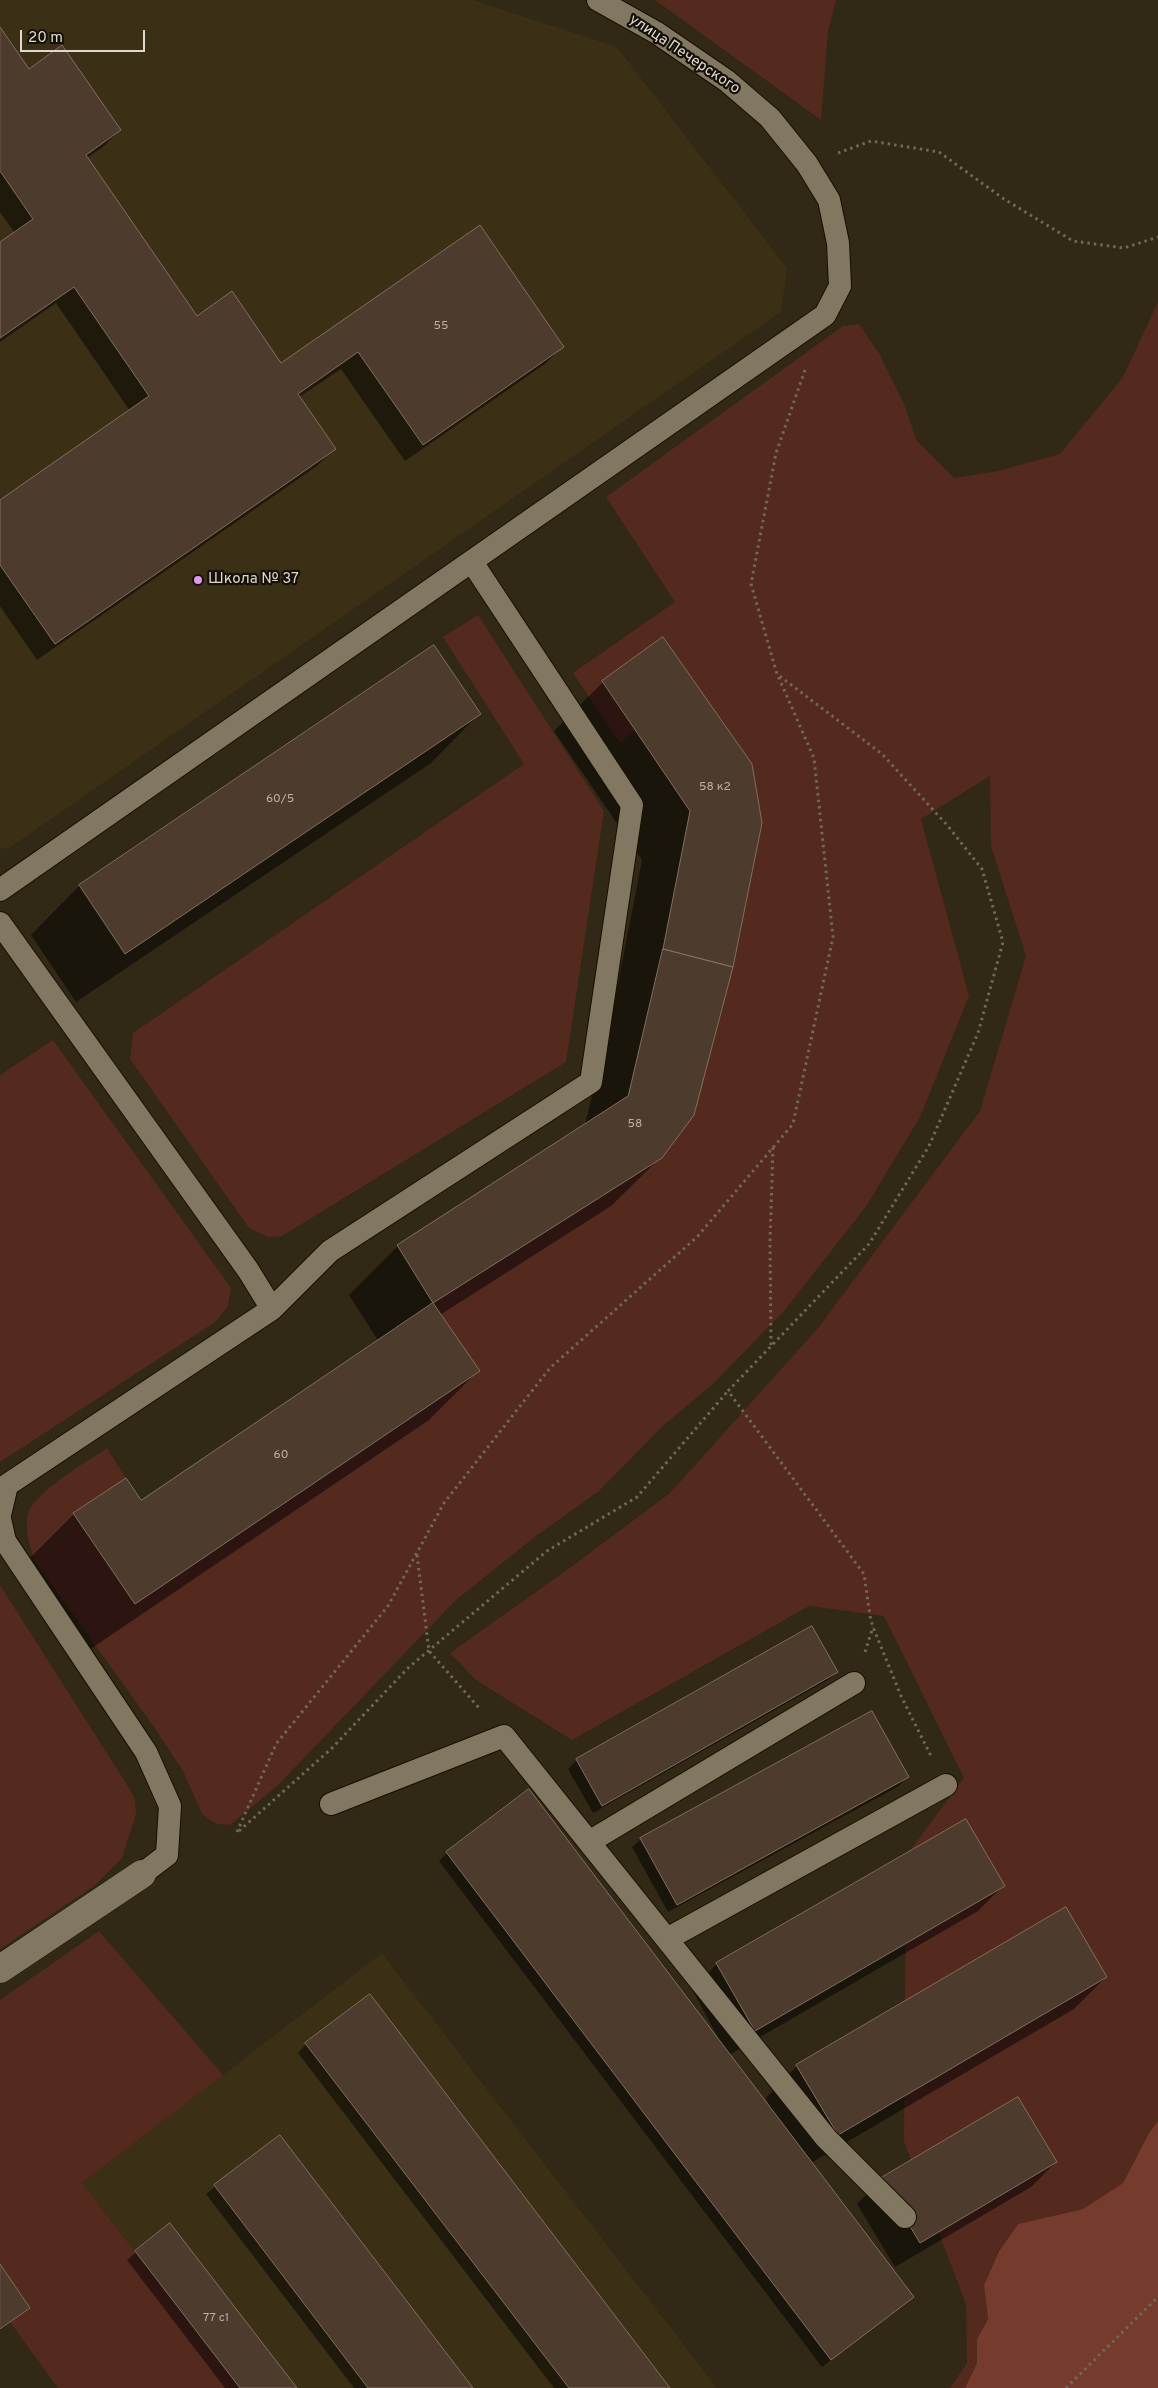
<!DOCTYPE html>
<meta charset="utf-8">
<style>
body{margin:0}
#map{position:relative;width:1158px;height:2388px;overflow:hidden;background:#312815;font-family:Overpass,sans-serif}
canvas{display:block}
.scale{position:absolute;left:20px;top:30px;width:125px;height:22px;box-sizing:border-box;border:2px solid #ded8cd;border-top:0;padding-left:6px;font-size:15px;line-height:18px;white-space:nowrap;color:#ded8cd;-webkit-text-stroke:4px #151109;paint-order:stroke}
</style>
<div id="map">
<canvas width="1158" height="2388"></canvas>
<div class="scale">20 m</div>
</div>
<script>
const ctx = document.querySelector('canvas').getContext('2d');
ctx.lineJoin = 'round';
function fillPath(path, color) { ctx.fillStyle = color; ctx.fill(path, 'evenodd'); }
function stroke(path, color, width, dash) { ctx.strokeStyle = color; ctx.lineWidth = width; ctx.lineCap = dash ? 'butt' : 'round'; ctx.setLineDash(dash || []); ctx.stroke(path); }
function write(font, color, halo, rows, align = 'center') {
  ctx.font = font + ' Overpass,sans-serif'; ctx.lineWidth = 4.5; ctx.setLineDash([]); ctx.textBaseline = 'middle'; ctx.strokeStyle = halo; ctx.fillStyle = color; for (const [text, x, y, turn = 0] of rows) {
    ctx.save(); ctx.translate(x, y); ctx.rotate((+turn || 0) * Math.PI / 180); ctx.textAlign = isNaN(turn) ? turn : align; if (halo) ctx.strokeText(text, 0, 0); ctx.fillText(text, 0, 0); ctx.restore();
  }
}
fillPath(new Path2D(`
 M0 0H473L617 47 787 268 781 312 8 849 0 848Z
 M382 1953 717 2388H240L82 2183Z`), '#3b2f16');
fillPath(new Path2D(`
 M655 0H836L828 32 821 120Z
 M1158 302V2121L1149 2133 1123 2183 1083 2209 1018 2224 999 2250 984 2285 988 2319 977 2339V2363L965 2388H950L967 2363 966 2304 904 2142 906 1856 964 1778 884 1616 809 1606 572 1740 476 1680 450 1653 567 1570 670 1493 818 1328 980 1111 1026 956 991 846 990 776 921 819 969 996 920 1117 865 1208 784 1311 715 1382 663 1426 599 1491 536 1536 456 1600 278 1785 230 1825 216 1824 202 1814 183 1771 154 1727 34 1560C30 1545 24 1530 28 1514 33 1493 88 1461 107 1448L126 1478 73 1513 135 1604 479 1372 433 1303 662 1158 733 967 762 823 752 764 602 681 635 731 620 743 573 673 675 602 606 497 843 326 859 324 879 353 904 404 917 441 954 478 998 471 1060 454 1123 377Z
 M478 615 604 811 566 1062 282 1236 268 1237 249 1228 130 1059 133 1033 524 764 443 637Z
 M53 1040 231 1288 228 1306 215 1322 0 1462V1075Z
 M0 1585 124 1780 135 1799 136 1814 122 1858 94 1886 0 1949Z
 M99 1931 223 2075 82 2183 240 2388H58L10 2322 30 2308 0 2264V2000Z`), '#54291e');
fillPath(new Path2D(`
 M1158 2121V2388H965L977 2363V2339L988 2319 984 2285 999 2251 1018 2224 1083 2209 1123 2183 1149 2133Z`), '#753c2e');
fillPath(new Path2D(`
 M0 29 28 70 120 130 103 147 87 158 197 317 280 364 479 226 563 346 545 364 405 461 341 369 299 397 335 448 317 466 37 660 0 606V502L130 411 56 303 0 342V243L15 233 0 212Z
 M434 647 479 714 431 763 76 1002 31 935 79 886Z
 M603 682 751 765 661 1157 611 1206 440 1315 478 1371 429 1420 86 1652 25 1563 74 1514 141 1502 379 1342 349 1295 398 1246 585 1125 615 999 642 860 554 731Z
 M812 1627 837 1672 828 1680 593 1813 568 1769 577 1760Z
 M907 1777 899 1786 668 1912 632 1847 641 1839Z
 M447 1853 723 2047 692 1989 717 1964 1003 1886 978 1911 729 2055 771 2110 766 2098 797 2066 1106 1977 1074 2009 811 2163 913 2297 822 2367 439 1861Z
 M306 2044 669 2388H554L298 2053Z
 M279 2136 471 2388H354L206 2194Z
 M1056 2162 1031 2187 895 2267 857 2204 882 2179Z
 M136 2252 295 2388H225L127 2260Z
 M0 2267 29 2307 0 2330Z`), '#0007');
const building = new Path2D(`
 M0 27 29 69 62 45 121 130 86 155 197 316 232 291 281 363 480 225 564 347 423 445 358 352 298 394 336 449 55 644 0 565V500L149 396 74 287 0 338V242L33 219 0 171Z
 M663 637 752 764 762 823 733 967 663 949 690 811 602 681Z
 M434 645 481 714 125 954 79 885Z
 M663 949 733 967 694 1115 662 1158 433 1303 397 1245 628 1096Z
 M433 1303 480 1371 135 1604 73 1513 126 1478 141 1500Z
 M812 1626 838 1672 602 1806 576 1759Z
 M872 1711 909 1777 677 1905 640 1838Z
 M529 1789 914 2297 831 2360 446 1852Z
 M966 1819 1005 1886 755 2031 716 1963Z
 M1066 1907 1107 1977 838 2135 796 2065Z
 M370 1994 670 2388H569L305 2043Z
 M1018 2097 1057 2162 920 2243 881 2178Z
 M280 2135 473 2388H368L214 2185Z
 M170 2223 297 2388H240L135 2251Z
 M0 2264 30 2308 0 2329Z`);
fillPath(building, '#4d3b2e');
stroke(building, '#826e5f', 1);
const lane = new Path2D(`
 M0 890 825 315 840 286 838 243 829 200 807 164 770 118 727 81 657 33 598 0
 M0 923 248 1270 272 1309 7 1485 0 1515
 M272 1309 330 1251 591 1082 632 805 472 562
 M0 1519 5 1541 146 1752 170 1806 167 1855 142 1874
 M331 1804 504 1736 826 2138 905 2217
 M589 1842 854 1683
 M667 1939 946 1785`);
const street = new Path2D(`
 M0 1969 142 1874`);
stroke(lane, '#181001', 24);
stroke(street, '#181001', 29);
stroke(new Path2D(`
 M838 153 871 141 939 152 1004 199 1073 241 1124 248 1158 237
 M805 370 776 453 751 584 777 674 882 754 947 825 982 869 1003 942 978 1033 929 1146 869 1244 728 1391 864 1574 870 1616 873 1627 901 1696 931 1756
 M771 1345 770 1242 773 1147
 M417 1555 429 1651 480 1709
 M865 1652 873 1627
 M239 1831 332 1748 408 1668 547 1551 637 1497 728 1391
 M237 1832 276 1744 388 1606 444 1503 550 1368 697 1237 793 1124 833 937 814 758 778 676
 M1066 2388 1158 2297`), '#706959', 3, [2.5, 4]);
stroke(lane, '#827862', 22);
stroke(street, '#827862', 28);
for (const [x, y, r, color] of [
 [198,580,5,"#de98f2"]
]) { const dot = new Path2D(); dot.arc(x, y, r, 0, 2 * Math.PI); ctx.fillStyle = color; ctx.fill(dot); stroke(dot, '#151109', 2); }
write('12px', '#bab1a5', null, [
 ["55",441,327],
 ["58 к2",715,788],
 ["60/5",280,800],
 ["58",635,1125],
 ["60",281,1456],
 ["77 с1",216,2319]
]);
write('15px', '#ded8cd', '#151109', [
 ["улица Печерского",684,55,34]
]);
write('15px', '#ded8cd', '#151109', [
 ["Школа № 37",208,580]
], 'left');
</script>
